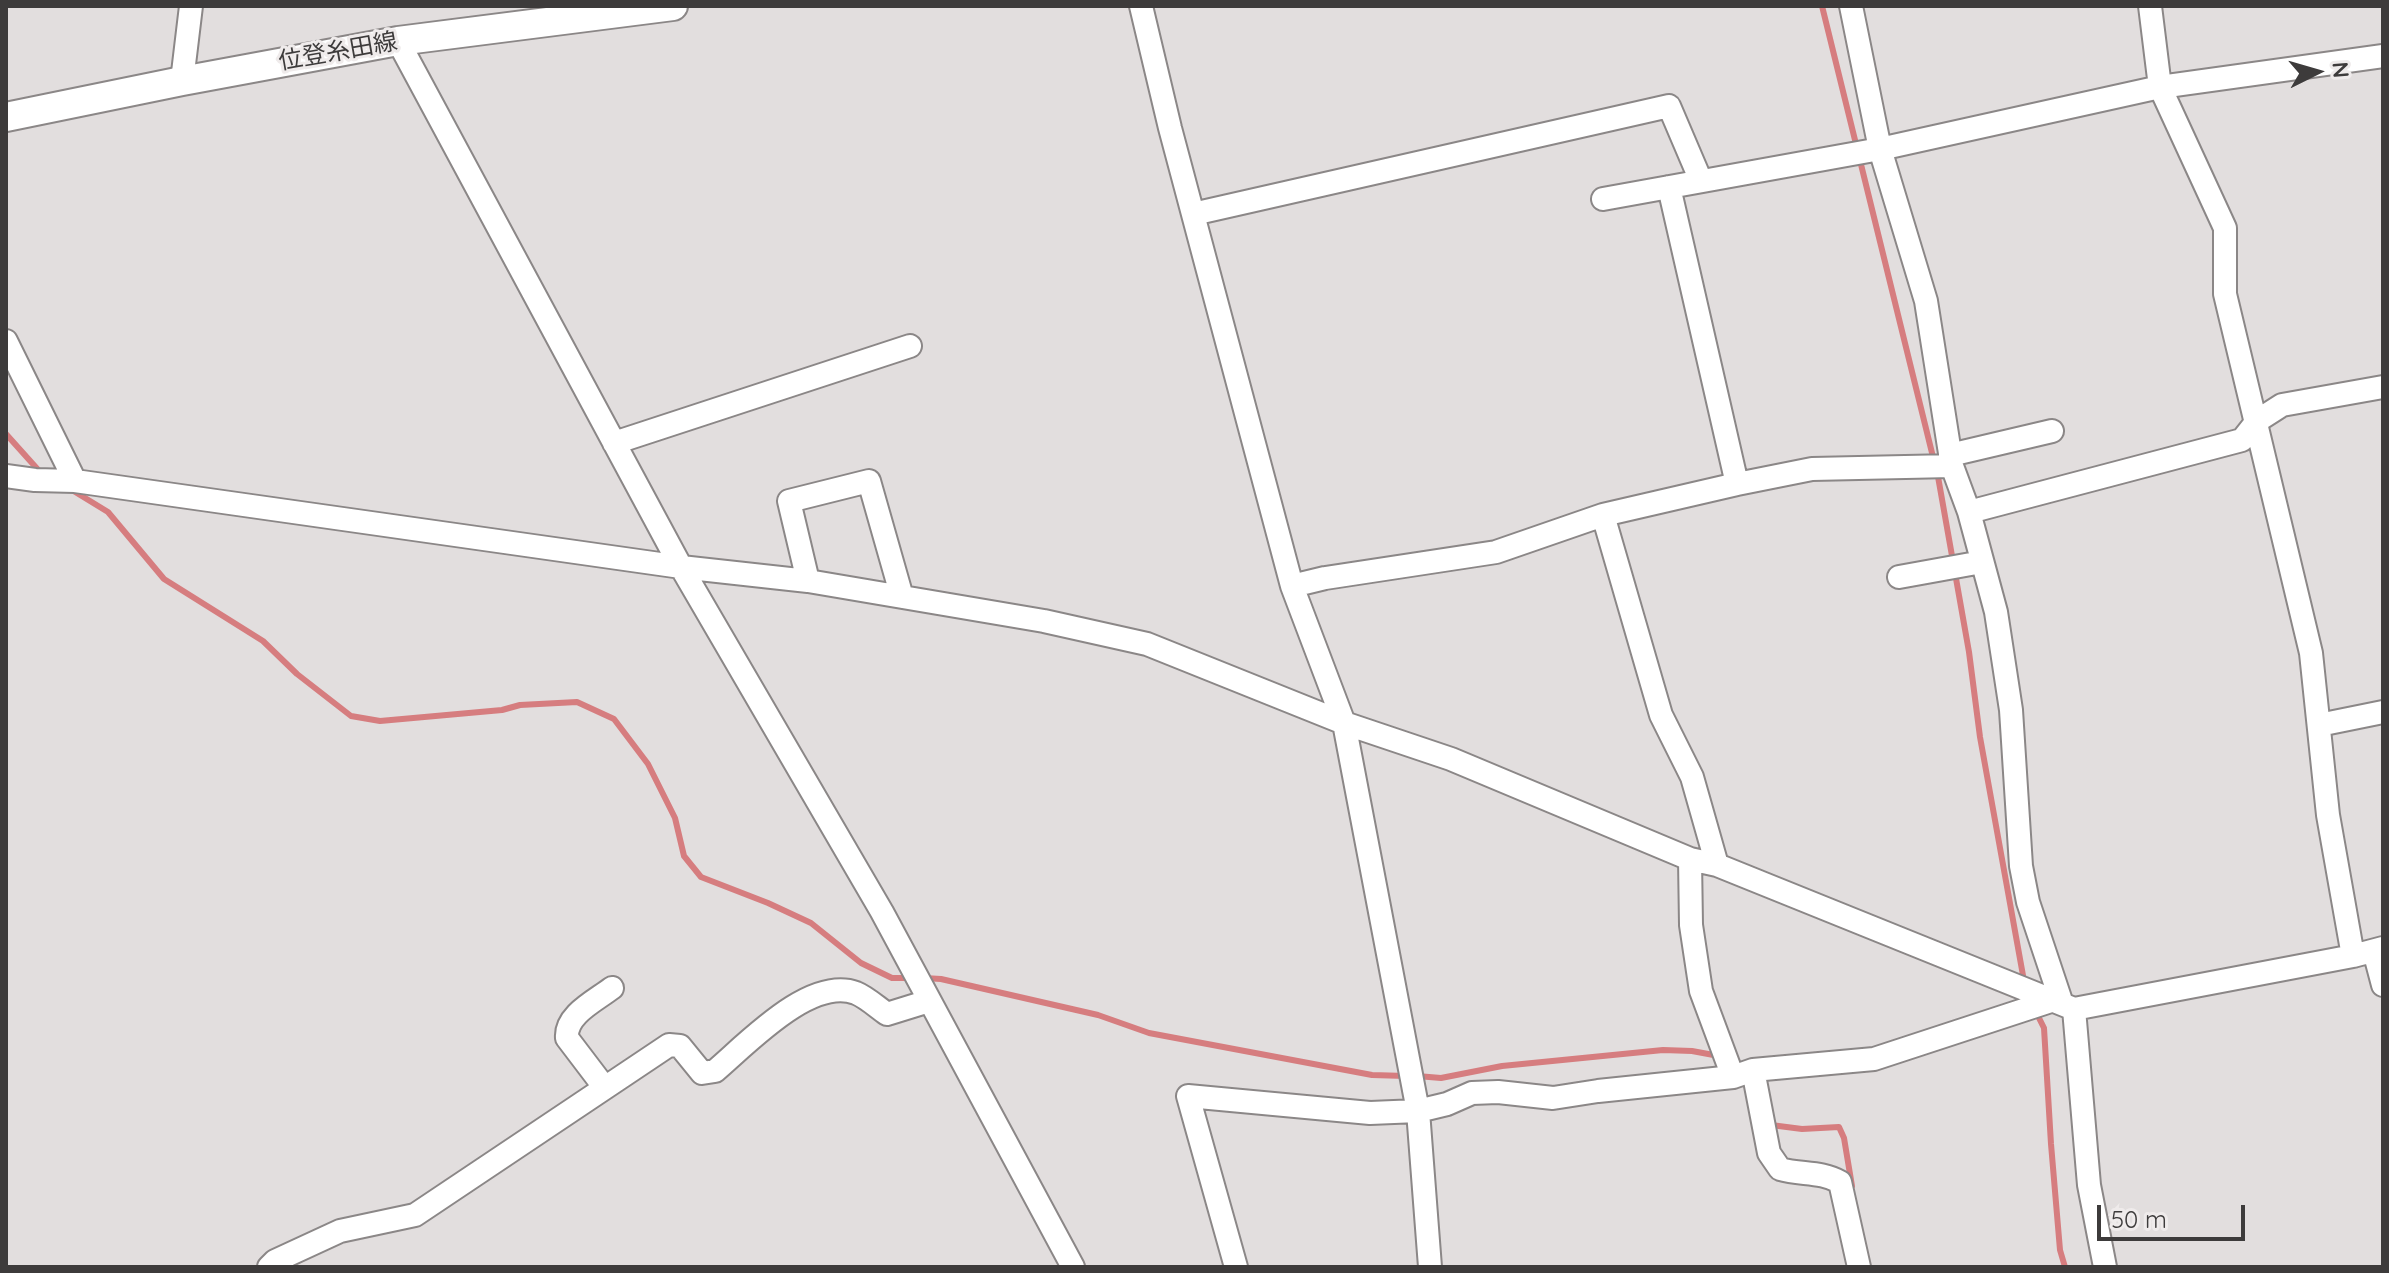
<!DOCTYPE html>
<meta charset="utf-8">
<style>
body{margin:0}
#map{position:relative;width:2389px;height:1273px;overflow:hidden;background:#e2dede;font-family:Quicksand,sans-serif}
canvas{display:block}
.frame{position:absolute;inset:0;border:8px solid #3d3b3b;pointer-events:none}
.north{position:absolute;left:2277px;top:32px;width:80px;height:80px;-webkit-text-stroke:6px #efebeb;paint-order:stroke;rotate:85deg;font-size:22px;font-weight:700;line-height:32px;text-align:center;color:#3d3b3b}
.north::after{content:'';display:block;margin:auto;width:28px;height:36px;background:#3d3b3b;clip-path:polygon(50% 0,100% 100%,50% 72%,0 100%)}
.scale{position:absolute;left:2097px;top:1205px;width:148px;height:36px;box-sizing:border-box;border:4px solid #3d3b3b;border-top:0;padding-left:10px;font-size:24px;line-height:28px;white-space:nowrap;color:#3d3b3b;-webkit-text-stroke:6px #efebeb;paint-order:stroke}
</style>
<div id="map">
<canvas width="2389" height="1273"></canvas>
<div class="frame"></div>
<div class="north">N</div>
<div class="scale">50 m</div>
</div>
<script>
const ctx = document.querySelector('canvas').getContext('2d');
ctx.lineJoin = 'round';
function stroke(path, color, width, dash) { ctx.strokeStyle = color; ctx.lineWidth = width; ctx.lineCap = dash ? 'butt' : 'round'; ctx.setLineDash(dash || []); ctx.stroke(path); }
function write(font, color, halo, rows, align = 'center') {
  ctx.font = font + ' Quicksand,"Noto Sans JP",sans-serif'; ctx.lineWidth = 6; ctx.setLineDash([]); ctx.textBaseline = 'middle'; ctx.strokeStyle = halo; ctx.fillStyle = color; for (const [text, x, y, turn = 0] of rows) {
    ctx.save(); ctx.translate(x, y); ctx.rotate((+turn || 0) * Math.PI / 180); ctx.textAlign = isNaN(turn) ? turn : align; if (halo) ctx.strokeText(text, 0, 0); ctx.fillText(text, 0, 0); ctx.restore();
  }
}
stroke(new Path2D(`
 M1822 6 1934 461
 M6 434 41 473
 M1937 471 1969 652 1980 737 2024 981
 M72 490 108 512 164 579 263 641 297 674 351 716 380 721 502 710 520 705 577 702 614 719 648 764 675 818 684 856 701 877 768 903 811 923 861 963 892 978H913
 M924 978 941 979 1098 1015 1149 1033 1372 1075 1406 1076
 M2035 1010 2044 1028 2051 1144 2060 1250 2065 1267
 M1417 1076 1441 1078 1502 1066 1663 1050 1692 1051 1719 1056
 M1771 1125 1802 1129 1839 1127 1844 1138 1852 1186`), '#d67d7f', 6);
const minor = new Path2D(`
 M1141 6 1170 128 1292 586 1344 723 1418 1111 1430 1267
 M1851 6 1880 149 1926 301 1952 466 1969 512 1996 612 2011 710 2021 866 2028 902 2062 1004
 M2150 6 2160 87 2225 228V294L2311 653 2328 815 2353 956
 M398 41 681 567 882 912 1073 1267
 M182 81 191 6
 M1669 187 1737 484 1812 469 1952 466
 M1603 199 1880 149 2160 87 2383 56
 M1193 214 1669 106 1701 181
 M6 341 75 481
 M614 443 910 346
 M1950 455 2052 431
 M6 476 35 480 75 481 681 567 808 581 1044 621 1147 644 1344 723 1451 759 1690 859 1717 865 2074 1009 2353 956 2383 948
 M1969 512 2242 440 2257 421 2282 405 2383 387
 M1603 515 1661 715 1692 777 1717 865
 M1899 577 1982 562
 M808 581 789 501 869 481 902 597
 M1292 586 1325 578 1496 552 1603 515 1737 484
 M2319 725 2383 712
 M1690 859 1691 925 1701 991 1733 1077
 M2374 951 2383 985
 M2074 1009 2089 1185 2105 1267
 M1753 1070 1769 1153 1780 1169C1801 1175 1821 1171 1840 1182L1859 1267
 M605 1088 567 1038C565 1015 595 1001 612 988
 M269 1267 275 1261 340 1231 415 1215 669 1045 680 1046 702 1073 715 1071C747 1044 810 976 856 993 866 997 877 1007 887 1014L929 1001
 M1236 1267 1188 1096 1370 1113 1418 1111 1447 1104 1472 1093 1498 1092 1553 1098 1598 1091 1733 1077 1753 1070 1874 1059 2054 1000`);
const major = new Path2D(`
 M6 117 182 81 398 41 673 6`);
stroke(minor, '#8b8787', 26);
stroke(major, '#8b8787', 32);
stroke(minor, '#fff', 22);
stroke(major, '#fff', 28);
write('24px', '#3d3b3b', '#efebeb', [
 ["位登糸田線",338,52,-10]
]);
</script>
